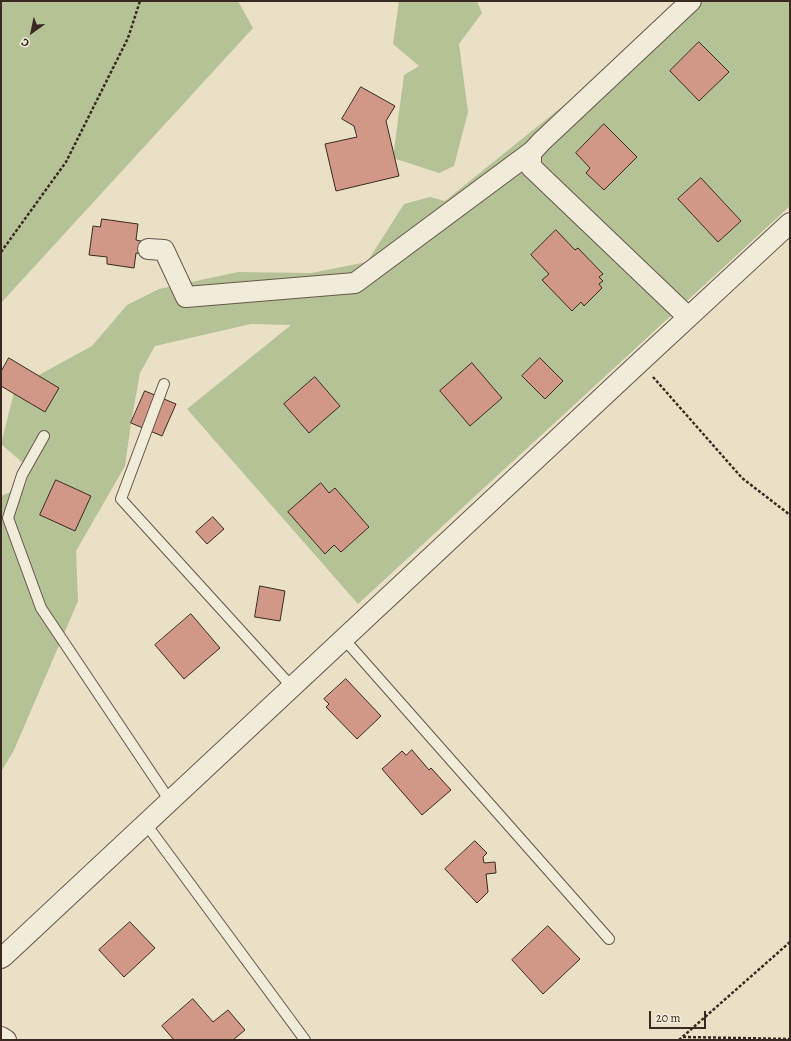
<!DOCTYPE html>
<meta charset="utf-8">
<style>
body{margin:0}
#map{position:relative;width:791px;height:1041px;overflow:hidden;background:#e9e0c6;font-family:Alegreya,serif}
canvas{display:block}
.frame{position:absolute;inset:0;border:2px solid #392921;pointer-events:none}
.north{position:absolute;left:12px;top:12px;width:40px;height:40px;-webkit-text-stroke:3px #f1ebda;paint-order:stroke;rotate:213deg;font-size:11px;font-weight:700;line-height:16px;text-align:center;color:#392921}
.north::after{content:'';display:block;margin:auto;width:14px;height:18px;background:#392921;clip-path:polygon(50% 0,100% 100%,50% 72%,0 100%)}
.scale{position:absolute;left:649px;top:1011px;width:57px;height:18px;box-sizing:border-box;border:2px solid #392921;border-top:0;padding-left:5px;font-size:12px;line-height:14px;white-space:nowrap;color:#392921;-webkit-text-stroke:3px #f1ebda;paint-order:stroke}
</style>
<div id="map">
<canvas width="791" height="1041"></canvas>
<div class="frame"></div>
<div class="north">С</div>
<div class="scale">20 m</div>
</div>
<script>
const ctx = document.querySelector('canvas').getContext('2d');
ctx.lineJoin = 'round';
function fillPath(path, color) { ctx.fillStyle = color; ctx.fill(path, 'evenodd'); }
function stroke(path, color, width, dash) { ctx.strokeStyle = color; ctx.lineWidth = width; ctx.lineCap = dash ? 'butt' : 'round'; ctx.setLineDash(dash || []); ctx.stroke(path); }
fillPath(new Path2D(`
 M1 1H238L253 28 1 303Z
 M399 1H477L482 13 459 44 468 112 454 166 439 173 393 158 404 75 419 66 393 44Z
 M693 1H790V206L358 604 187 409 291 325 251 324 155 346 140 373 131 423 125 466 76 551 78 601 14 750 1 772V496L25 486 30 469 1 444 15 388 92 346 127 305 159 289 238 272 311 273 367 262 404 204 430 197 445 201Z`), '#b5c296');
const building = new Path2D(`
 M699 42 729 72 699 101 670 71Z
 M361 87 395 106 386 121 399 176 336 191 325 144 357 137 354 126 342 119Z
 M604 124 637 157 604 190 586 173 590 168 576 153Z
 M701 178 741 221 718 242 678 199Z
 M102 219 138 224 136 240 145 242 144 254 136 253 134 268 107 264V257L89 255 93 226 100 227Z
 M556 230 575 250 578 248 603 274 599 277 603 281 599 284 602 288 584 306 581 302 572 311 542 280 549 274 531 255Z
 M9 358 59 388 45 412 1 386V372Z
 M540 358 563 381 545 399 522 376Z
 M472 363 502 398 470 426 440 391Z
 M315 377 340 406 309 433 284 404Z
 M145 391 176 404 162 436 131 423Z
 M56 480 91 496 75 531 40 515Z
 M321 483 329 493 335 488 369 527 341 552 334 545 325 554 288 512Z
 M213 517 224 529 207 544 196 532Z
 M260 586 285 591 280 621 255 617Z
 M191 614 220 648 184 679 155 645Z
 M346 679 381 716 357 739 326 707 329 704 324 699Z
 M412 750 429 770 431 768 451 790 422 815 382 769 402 751 406 755Z
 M475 841 487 853 483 857 484 863 495 862 496 873 486 874 488 892 477 903 445 869Z
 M130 922 155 948 124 977 99 950Z
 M548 926 580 959 543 994 512 960Z
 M193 999 213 1022 228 1010 245 1030 233 1040H174L162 1026Z`);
fillPath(building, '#d29887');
stroke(building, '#392921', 1);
const lane = new Path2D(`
 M164 384 121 499 292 687
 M44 436 22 475 8 518 41 608 170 801
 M344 639 609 939
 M146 824 305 1040`);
const street = new Path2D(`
 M148 249 164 250 186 297 355 283 534 150
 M688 317 531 167V153L541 142 691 1
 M1 958 4 956 640 362 790 223
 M1 1037 6 1040`);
stroke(lane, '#65574a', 12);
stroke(street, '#65574a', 22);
stroke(new Path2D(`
 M1 252 66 162 128 38 140 1
 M653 377 742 478 790 515
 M683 1037 790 1039
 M679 1040 790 942`), '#392921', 2.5, [3, 2]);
stroke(lane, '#f1ebda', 10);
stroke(street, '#f1ebda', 20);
</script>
